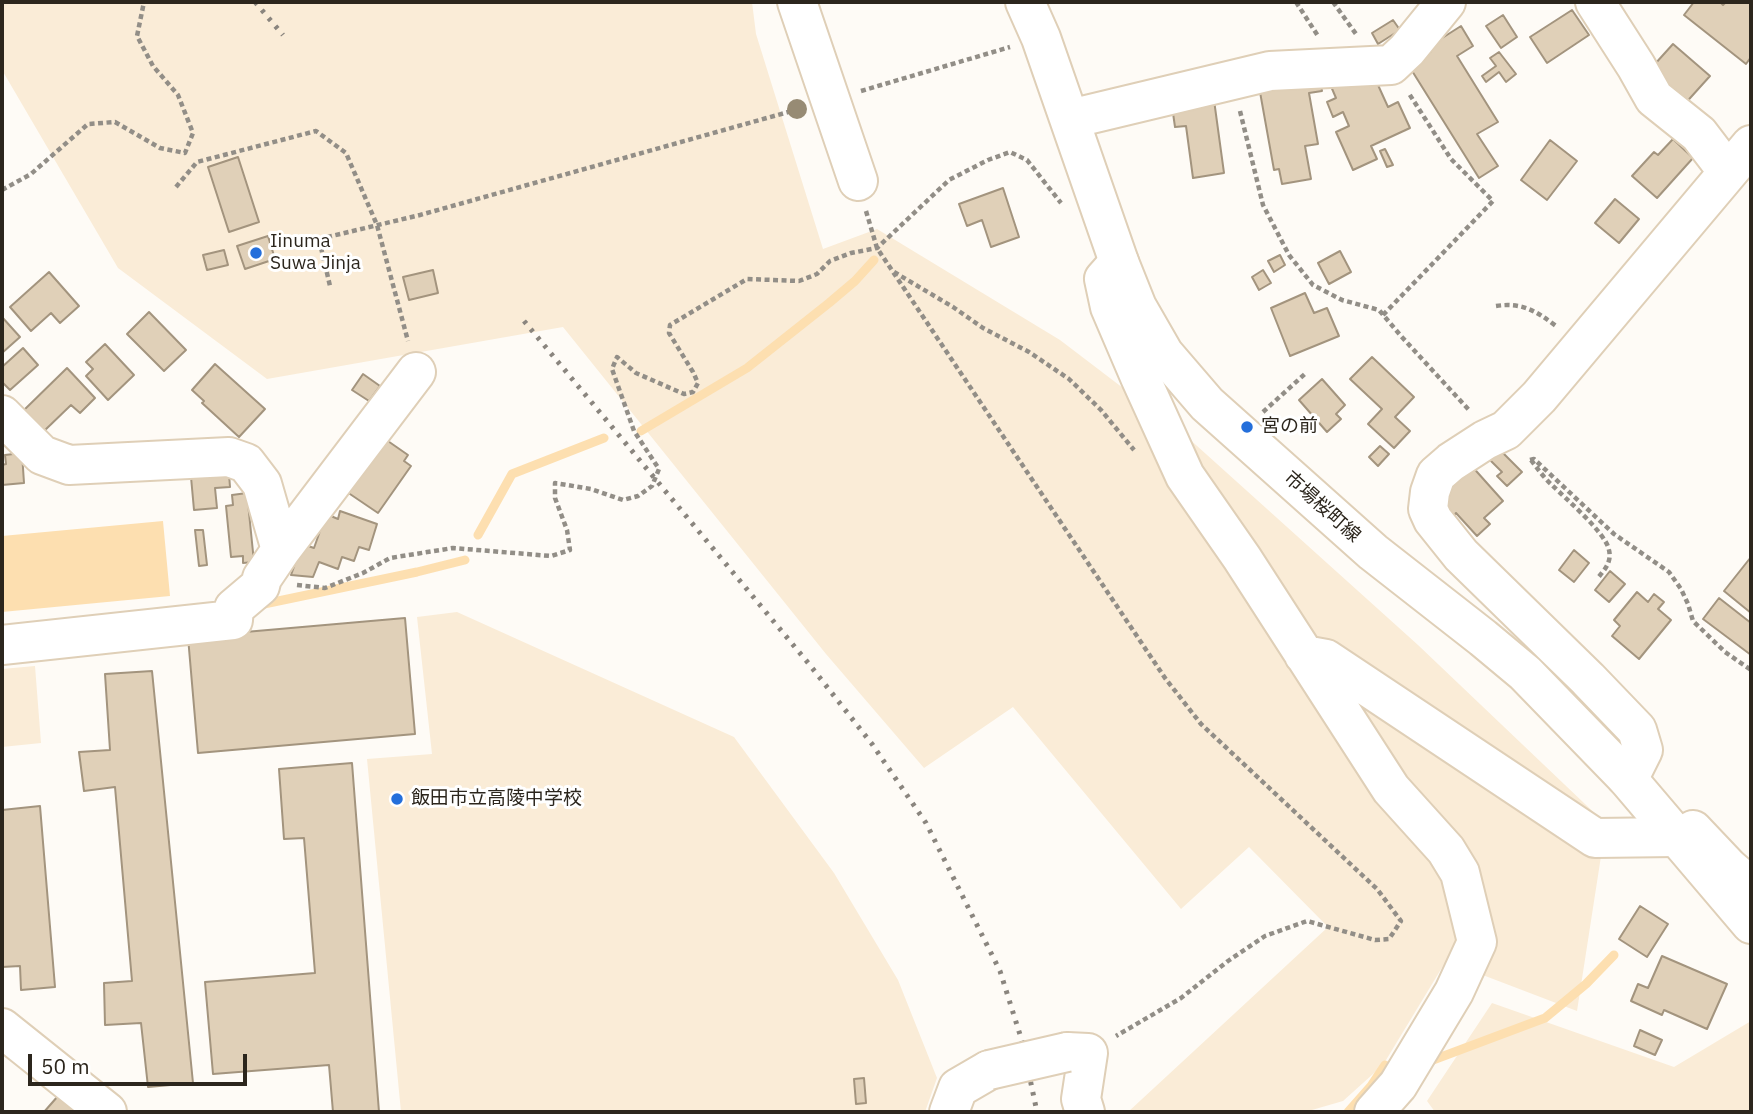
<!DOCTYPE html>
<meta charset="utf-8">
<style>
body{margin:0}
#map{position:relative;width:1753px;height:1114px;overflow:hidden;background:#fefbf6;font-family:"IBM Plex Sans",sans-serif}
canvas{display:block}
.frame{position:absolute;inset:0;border:4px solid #2c261d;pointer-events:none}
.scale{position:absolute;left:28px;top:1054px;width:219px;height:32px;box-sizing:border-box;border:4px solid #2c261d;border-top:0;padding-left:9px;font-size:21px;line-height:24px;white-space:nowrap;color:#2c261d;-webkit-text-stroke:5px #fff;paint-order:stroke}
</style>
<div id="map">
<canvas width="1753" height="1114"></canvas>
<div class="frame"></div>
<div class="scale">50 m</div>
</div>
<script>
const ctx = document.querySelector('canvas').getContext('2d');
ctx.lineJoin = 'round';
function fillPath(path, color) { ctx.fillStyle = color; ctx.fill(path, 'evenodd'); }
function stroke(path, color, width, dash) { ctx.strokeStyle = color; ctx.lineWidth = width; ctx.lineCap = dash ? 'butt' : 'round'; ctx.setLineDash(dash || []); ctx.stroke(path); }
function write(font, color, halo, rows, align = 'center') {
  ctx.font = font + ' "IBM Plex Sans","Noto Sans JP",sans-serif'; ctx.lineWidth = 6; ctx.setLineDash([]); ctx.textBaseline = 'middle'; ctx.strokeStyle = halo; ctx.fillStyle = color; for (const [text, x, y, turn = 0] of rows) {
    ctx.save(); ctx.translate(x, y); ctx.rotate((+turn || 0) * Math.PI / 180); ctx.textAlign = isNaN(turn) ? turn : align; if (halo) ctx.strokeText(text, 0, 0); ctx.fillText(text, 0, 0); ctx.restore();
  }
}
fillPath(new Path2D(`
 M2 2H752L756 34 823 249 877 229 1060 340 1186 436 1418 645 1606 824 1577 1011 1446 961 1383 1065 1343 1101 1305 1112H1128L1328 927 1249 847 1181 909 1013 707 924 768 826 654 563 327 267 379 118 268 2 70Z
 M457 612 734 737 834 873 898 980 937 1078 925 1112H401L367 759 432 754 417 617Z
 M35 666 41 743 2 747V669Z
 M1492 1003 1674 1067 1751 1021V1112H1435L1427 1101Z`), '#faecd7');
fillPath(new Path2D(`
 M163 521 170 596 2 612V536Z`), '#fddfb0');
stroke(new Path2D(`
 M641 431 747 368 829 303 855 281 874 260
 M478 535 512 474 604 438
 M264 604 417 572 465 560
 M1425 1063 1545 1018 1586 984 1614 955
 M1348 1112 1371 1086 1385 1065`), '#fddfb0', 9);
const building = new Path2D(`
 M1694 2H1720L1723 5 1726 2H1751V57L1746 64 1684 15Z
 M1572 10 1589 35 1547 63 1530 37Z
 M1503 15 1517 37 1501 48 1486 26Z
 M1393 20 1400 30 1378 44 1372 33Z
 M1461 26 1473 46 1457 56 1498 122 1477 134 1498 166 1479 178 1409 66 1431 52 1428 47Z
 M1673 44 1710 76 1682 107 1645 75Z
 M1499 52 1516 74 1506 82 1499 72 1486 82 1482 76 1496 66 1490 58Z
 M1373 74 1388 107 1398 102 1410 128 1371 146 1377 159 1353 170 1336 132 1349 126 1343 112 1333 117 1327 102 1336 98 1330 84Z
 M1320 81 1322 91 1309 93 1318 144 1305 146 1311 179 1282 184 1279 169 1274 170 1260 92Z
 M1214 100 1224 173 1193 178 1186 126 1175 127 1172 106Z
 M1673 139 1693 158 1657 198 1632 176 1654 152 1658 155Z
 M1550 140 1577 161 1547 200 1521 180Z
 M1385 149 1393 165 1387 167 1380 151Z
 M238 157 259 222 229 232 208 167Z
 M1003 188 1019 237 991 247 982 220 967 226 959 204Z
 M1615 199 1639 219 1619 243 1595 223Z
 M268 236 275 259 245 269 237 246Z
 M224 250 228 265 207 270 203 255Z
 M1340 251 1351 272 1329 284 1318 263Z
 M1280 255 1285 265 1274 272 1268 261Z
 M433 270 438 293 409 300 403 277Z
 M1263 270 1271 283 1259 290 1252 277Z
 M49 272 79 306 60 323 51 313 31 331 10 307Z
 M1305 293 1314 313 1327 308 1339 336 1290 356 1271 308Z
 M149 312 186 350 164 371 127 334Z
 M2 317 20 337 2 353Z
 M105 344 134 375 108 400 86 376 93 369 86 362Z
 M23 348 38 365 10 390 2 382V367Z
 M1372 357 1414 397 1395 417 1410 431 1394 448 1368 424 1382 409 1350 379Z
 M215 364 265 409 239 437 202 403 204 401 192 390Z
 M67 368 95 398 80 413 71 405 42 433 22 412Z
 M363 374 380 386 369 401 352 390Z
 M1322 379 1345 405 1336 414 1341 419 1327 432 1299 400Z
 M385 439 408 455 404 461 411 466 378 513 347 492Z
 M1380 446 1389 454 1378 466 1369 457Z
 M1497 447 1522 472 1507 486 1497 476 1502 472 1487 457Z
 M22 453 24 483 2 485V465L6 464 5 455Z
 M1469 463 1503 501 1484 518 1490 524 1477 536 1456 513 1452 517 1433 496Z
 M229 474 230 487 215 488 217 508 194 510 191 477Z
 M247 493 254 562 243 563V556L231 557 226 506 233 505 232 495Z
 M340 511 377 524 369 550 359 547 354 561 342 557 338 569 319 562 313 577 291 575 302 544 314 548 326 514 338 519Z
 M195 530H203L207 565 199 566Z
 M1574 550 1589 563 1574 582 1559 570Z
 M1751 557V613L1724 591Z
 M1610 571 1625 584 1609 602 1595 590Z
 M1637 592 1648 602 1654 594 1664 602 1658 609 1671 620 1639 659 1612 636 1620 626 1614 620Z
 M1719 598 1751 623V655L1703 619Z
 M405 618 415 734 198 753 188 637Z
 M152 671 193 1083 148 1087 141 1023 105 1025 104 983 132 981 115 787 84 791 79 752 110 750 105 674Z
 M352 763 379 1112H333L329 1065 213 1074 205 982 315 973 304 838 284 839 279 769Z
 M40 806 55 987 21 990 20 966 2 967V810Z
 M1640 906 1668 924 1647 957 1619 939Z
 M1662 956 1727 984 1707 1029 1664 1010 1662 1015 1631 1001 1638 984 1648 988Z
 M1640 1030 1662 1040 1655 1055 1634 1046Z
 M864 1078 866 1103 856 1104 854 1079Z
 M58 1096 78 1112H44Z`);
fillPath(building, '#e0d0b8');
stroke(building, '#a3947e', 2);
const minor = new Path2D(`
 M797 2 858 181
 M1595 2 1636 66 1654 98 1699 134 1728 172
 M1070 119 1270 71 1391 65 1407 50 1446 2
 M1119 262 1104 279 1110 307 1140 377 1185 476 1242 558 1391 789 1446 850 1460 873 1477 942 1454 992 1398 1085 1374 1112
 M2 415 42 455 69 465 229 457 246 463 262 484 281 550
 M2 645 233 620 234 608 260 586 262 578 281 550 416 372
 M1304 655 1326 659 1595 838 1676 837
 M1626 777 1634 768 1643 750 1637 730 1588 679 1461 555 1433 520 1428 509 1430 492 1436 475 1451 462 1485 440 1506 430 1539 397 1751 145
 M1693 830 1729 868 1751 887
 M2 1028 107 1112
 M1067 1052 1088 1053 1081 1099 1085 1112
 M949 1112 958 1088 989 1070`);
const major = new Path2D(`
 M1025 2 1041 38 1119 262 1137 307 1164 354 1207 404 1373 552 1483 638 1525 673 1626 777 1751 924`);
stroke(minor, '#dfcfb7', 42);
stroke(major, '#dfcfb7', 42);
stroke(new Path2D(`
 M1296 2 1318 36
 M1333 2 1356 34
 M861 91 1010 47
 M1240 111 1263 205 1289 255 1313 285 1342 300 1379 310 1401 336 1469 410
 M176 187 197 162 316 131 346 153 377 225 408 341
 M2 190 31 174 88 124 115 122 160 148 185 153 193 133 178 95 153 66 137 36 144 2
 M866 211 877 248 1165 678 1201 724 1377 889 1401 921 1389 939 1375 940 1307 921 1265 936 1228 961 1181 998 1116 1036
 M319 239 330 286
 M294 245 420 215 799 109
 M894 272 953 307 983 328 1029 352 1069 379 1101 410 1134 450
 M1496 306C1522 302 1536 311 1556 326
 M1383 315 1493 201 1451 159 1408 92
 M1263 412 1307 372
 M1530 460 1534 459 1614 534 1669 572 1681 589 1688 604 1693 621 1725 652 1751 670
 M1531 460C1538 469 1544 478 1552 485 1566 499 1606 533 1609 550 1612 563 1604 570 1597 579
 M297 585 325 588 363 573 390 558 453 548 551 556 570 550 567 530 555 498V483L591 489 623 500 638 496 652 486 659 469 634 431 612 369 617 357 636 373 684 394 693 392 698 383 693 372 669 333 670 325 747 279 799 281 817 274 830 261 851 253 877 248 949 180 988 160 1010 152 1027 160 1061 203`), '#928e87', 4.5, [5, 3.5]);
stroke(minor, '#fff', 38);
stroke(major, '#fff', 38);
stroke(new Path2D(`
 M255 2 283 35
 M524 321 809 664 872 744 926 823 1000 971 1022 1041 1037 1112`), '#8a857e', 5, [3.5, 7]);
const minorBridge = new Path2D(`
 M989 1070 1067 1052`);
stroke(minorBridge, '#dfcfb7', 42, []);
stroke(minorBridge, '#fff', 38);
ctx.fillStyle = '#978b74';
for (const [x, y] of [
 [797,109]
]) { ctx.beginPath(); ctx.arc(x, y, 10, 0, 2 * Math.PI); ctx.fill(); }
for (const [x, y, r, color] of [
 [256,253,7,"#246fdb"],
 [1247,427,7,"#246fdb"],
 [397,799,7,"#246fdb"]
]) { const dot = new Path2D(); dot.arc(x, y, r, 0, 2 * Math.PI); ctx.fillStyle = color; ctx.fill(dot); stroke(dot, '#fff', 2.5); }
write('19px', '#2c261d', '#fff', [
 ["Iinuma",270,242],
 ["Suwa Jinja",270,264],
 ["宮の前",1261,427],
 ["飯田市立高陵中学校",411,799]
], 'left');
write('19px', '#2c261d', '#fff', [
 ["市場桜町線",1322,507,42]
]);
</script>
